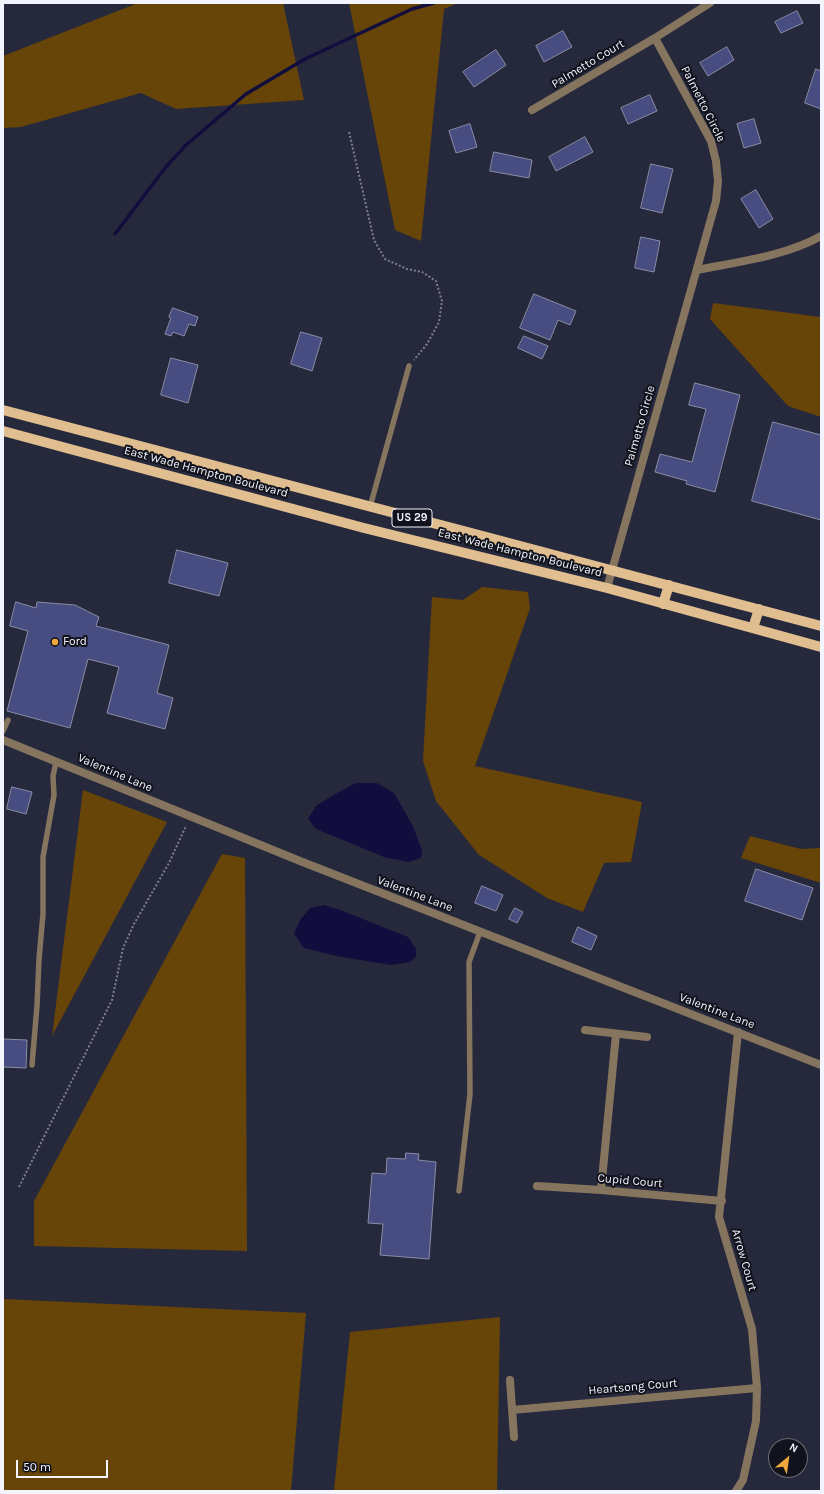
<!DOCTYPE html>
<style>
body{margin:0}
#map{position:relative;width:824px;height:1494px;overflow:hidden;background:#26293c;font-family:Karla,sans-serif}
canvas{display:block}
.frame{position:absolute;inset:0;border:4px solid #f2f4fe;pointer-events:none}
.north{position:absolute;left:768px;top:1438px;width:40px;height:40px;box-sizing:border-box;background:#11121b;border:1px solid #6b6c76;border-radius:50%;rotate:29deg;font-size:11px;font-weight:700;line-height:16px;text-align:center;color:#f2f4fe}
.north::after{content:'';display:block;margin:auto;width:14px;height:18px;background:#eea83c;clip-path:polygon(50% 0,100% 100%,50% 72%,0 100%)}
.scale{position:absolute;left:16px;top:1460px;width:92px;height:18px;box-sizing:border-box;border:2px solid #f2f4fe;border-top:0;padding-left:5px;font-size:12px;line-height:14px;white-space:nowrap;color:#f2f4fe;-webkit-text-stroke:3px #11121b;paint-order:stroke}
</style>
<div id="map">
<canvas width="824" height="1494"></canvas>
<div class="frame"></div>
<div class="north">N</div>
<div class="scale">50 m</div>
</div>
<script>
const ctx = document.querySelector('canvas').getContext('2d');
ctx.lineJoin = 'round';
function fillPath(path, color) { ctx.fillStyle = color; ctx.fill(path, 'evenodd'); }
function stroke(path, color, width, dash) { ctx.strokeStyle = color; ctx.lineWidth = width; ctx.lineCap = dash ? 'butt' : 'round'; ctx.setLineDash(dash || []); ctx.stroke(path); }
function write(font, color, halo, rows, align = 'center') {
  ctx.font = font + ' Karla,sans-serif'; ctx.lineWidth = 4; ctx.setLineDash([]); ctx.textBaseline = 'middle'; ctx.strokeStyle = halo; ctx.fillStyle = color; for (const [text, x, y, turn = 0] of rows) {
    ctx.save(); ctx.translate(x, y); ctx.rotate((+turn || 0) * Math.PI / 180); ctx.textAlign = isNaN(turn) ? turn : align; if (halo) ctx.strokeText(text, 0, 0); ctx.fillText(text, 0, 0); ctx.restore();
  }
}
fillPath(new Path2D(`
 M138 3H283L304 100 176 109 141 93 21 127 3 128V56Z
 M349 3H458L444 9 421 241 395 230Z
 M713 303 821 317V417L788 406 710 319Z
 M482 587 528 592 530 608 475 766 642 802 631 862 604 863 583 912 547 898 479 855 436 801 423 761 432 597 463 600Z
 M83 790 167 822 52 1036Z
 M750 836 801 849 821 848V883L741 858Z
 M222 854 245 858 247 1251 34 1246V1201Z
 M3 1299 306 1313 291 1491H3Z
 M500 1317 497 1491H334L350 1332Z`), '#674407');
fillPath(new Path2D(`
 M356 783H377L394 793 413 826 422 851 421 858 408 862 384 857 316 829 308 819 316 806 335 794Z
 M324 905 343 911 408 937 416 949V957L410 962 391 965 336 956 304 948 294 934 300 920 310 908Z`), '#110e3e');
stroke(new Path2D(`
 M115 234 165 168 186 145 246 94 305 59 412 9 434 3`), '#110e3e', 3.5);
const building = new Path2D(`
 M797 11 803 23 781 33 775 22Z
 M563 31 572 47 544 62 536 46Z
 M727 47 734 60 708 76 700 63Z
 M496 50 506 65 474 87 463 72Z
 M816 69 821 71V109L805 103Z
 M650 95 657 111 628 124 621 108Z
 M754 119 761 143 744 148 737 124Z
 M470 124 477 147 456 153 449 131Z
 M585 137 593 152 556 171 549 157Z
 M494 152 532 160 529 178 490 171Z
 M651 164 673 169 662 213 641 208Z
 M756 190 773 219 759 228 741 199Z
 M641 237 660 241 654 272 635 268Z
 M534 294 576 311 570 325 558 320 550 340 520 328Z
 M173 308 198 317 195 326 189 324 184 336 173 332 171 336 165 334 171 318 169 317Z
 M301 332 322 338 312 371 291 364Z
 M524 336 548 346 542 359 518 348Z
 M171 358 198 365 188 403 161 395Z
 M695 383 740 395 715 492 686 484 687 481 655 472 660 454 692 462 706 409 689 405Z
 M773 422 821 435V520L752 501Z
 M177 550 228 563 219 596 169 583Z
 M16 602 36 608 37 602 75 605 99 617 96 626 169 645 157 693 173 698 165 729 107 713 119 667 88 659 70 728 7 711 28 631 10 626Z
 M12 787 32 792 26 814 7 809Z
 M756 869 813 888 802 920 745 901Z
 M482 886 503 895 496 911 475 903Z
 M515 908 523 912 517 923 509 919Z
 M578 927 597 936 591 950 572 942Z
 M3 1039 27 1040 26 1068 3 1067Z
 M406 1153 419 1154 418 1160 436 1162 429 1259 380 1255 383 1224 368 1223 372 1173 386 1174 387 1158 405 1159Z`);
fillPath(building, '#474c81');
stroke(building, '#898da4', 1);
stroke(new Path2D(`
 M349 132 374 240 385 259 407 269 422 272 436 281 442 301 439 322 427 344 414 360
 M19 1187 112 1000 123 948 134 924 169 863 186 826`), '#7c7f8e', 2, [2, 2]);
stroke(new Path2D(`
 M370 507 409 366
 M3 731 8 720
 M32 1065 37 1006 39 959 43 914V857L54 795 53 776 56 762
 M459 1191 470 1094 469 962 480 932`), '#85745e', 5.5);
stroke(new Path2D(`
 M532 110 655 38
 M697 270C737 262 786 256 821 236
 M607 588 716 201 718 181 716 161 711 141 655 38 710 3
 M3 740 300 861 821 1065
 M585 1030 647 1037
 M537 1186 601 1190 722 1201
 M601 1190 616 1034
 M510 1380 514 1437
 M512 1410 757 1388
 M736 1491 743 1480 756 1421 757 1388 752 1329 719 1217 738 1032`), '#85745e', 8);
stroke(new Path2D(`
 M3 410C275 483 549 552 821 626
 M3 431 364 528 607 588 821 647
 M663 604 669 585
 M753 628 759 609`), '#e1be8f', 10);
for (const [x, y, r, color] of [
 [55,642,4,"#eea83c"]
]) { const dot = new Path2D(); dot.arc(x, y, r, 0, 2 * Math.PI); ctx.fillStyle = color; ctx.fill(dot); stroke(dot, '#11121b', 1.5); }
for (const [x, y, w] of [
 [412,518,40]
]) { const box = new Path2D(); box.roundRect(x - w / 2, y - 9, w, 18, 3); ctx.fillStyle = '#11121b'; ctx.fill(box); stroke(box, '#f2f4fe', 1); }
write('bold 11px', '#f2f4fe', null, [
 ["US 29",412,518]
]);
write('12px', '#f2f4fe', '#11121b', [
 ["Palmetto Court",588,64,-31],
 ["Palmetto Circle",703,104,63],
 ["Palmetto Circle",640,426,-74],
 ["East Wade Hampton Boulevard",206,472,15],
 ["East Wade Hampton Boulevard",520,553,14],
 ["Valentine Lane",115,773,23],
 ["Valentine Lane",415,894,21],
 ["Valentine Lane",717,1011,21],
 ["Cupid Court",630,1181,5],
 ["Arrow Court",744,1260,74],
 ["Heartsong Court",633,1387,-5]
]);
write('12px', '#f2f4fe', '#11121b', [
 ["Ford",63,642]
], 'left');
</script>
